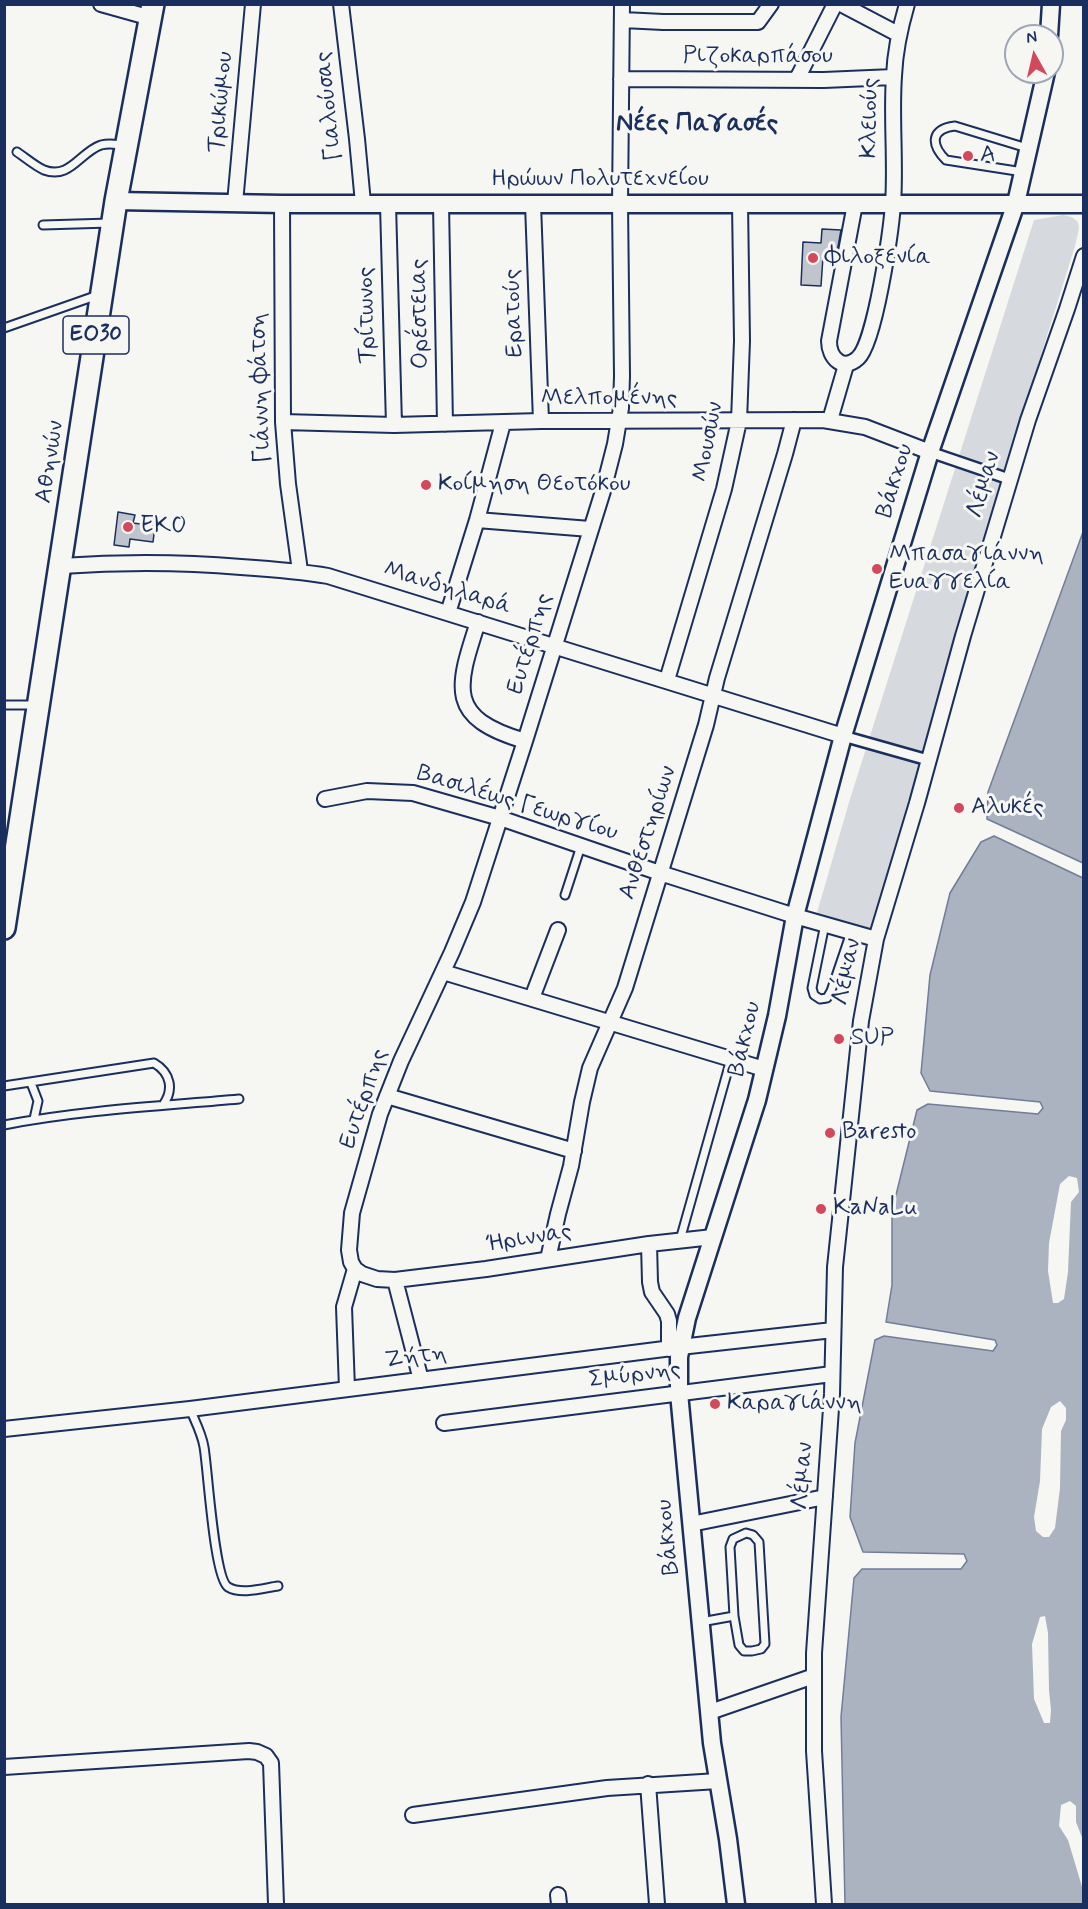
<!DOCTYPE html>
<meta charset="utf-8">
<style>
body{margin:0}
#map{position:relative;width:1088px;height:1909px;overflow:hidden;background:#f6f6f2;font-family:Mynerve,sans-serif}
canvas{display:block}
.frame{position:absolute;inset:0;border:6px solid #1b2f5e;pointer-events:none}
.north{position:absolute;left:1004px;top:24px;width:60px;height:60px;box-sizing:border-box;background:#f6f6f2;border:2px solid #9ea6b7;border-radius:50%;rotate:352deg;font-size:16px;font-weight:700;line-height:24px;text-align:center;color:#1b2f5e}
.north::after{content:'';display:block;margin:auto;width:21px;height:27px;background:#d1495b;clip-path:polygon(50% 0,100% 100%,50% 72%,0 100%)}
</style>
<div id="map">
<canvas width="1088" height="1909"></canvas>
<div class="frame"></div>
<div class="north">N</div>
</div>
<script>
const ctx = document.querySelector('canvas').getContext('2d');
ctx.lineJoin = 'round';
function fillPath(path, color) { ctx.fillStyle = color; ctx.fill(path, 'evenodd'); }
function stroke(path, color, width, dash) { ctx.strokeStyle = color; ctx.lineWidth = width; ctx.lineCap = dash ? 'butt' : 'round'; ctx.setLineDash(dash || []); ctx.stroke(path); }
function write(font, color, halo, rows, align = 'center') {
  ctx.font = font + ' Mynerve,sans-serif'; ctx.lineWidth = 6; ctx.setLineDash([]); ctx.textBaseline = 'middle'; ctx.strokeStyle = halo; ctx.fillStyle = color; for (const [text, x, y, turn = 0] of rows) {
    ctx.save(); ctx.translate(x, y); ctx.rotate((+turn || 0) * Math.PI / 180); ctx.textAlign = isNaN(turn) ? turn : align; if (halo) ctx.strokeText(text, 0, 0); ctx.fillText(text, 0, 0); ctx.restore();
  }
}
fillPath(new Path2D(`
 M1063 215C1085 219 1079 228 1075 246L998 493 873 934 816 916 850 799 1034 220Z`), '#d6d9dd');
const water = new Path2D(`
 M1083 532V863L987 819 988 792Z
 M994 836 1083 878V1904H845L841 1717 854 1578 862 1569H961L967 1561 964 1554 863 1552 850 1517 855 1443 875 1340 884 1336 993 1351 997 1345 995 1340 886 1322 892 1285V1211L917 1110 928 1104 1038 1114 1043 1108 1040 1102 930 1091 921 1073 930 975 950 893 981 842Z`);
fillPath(water, '#abb2c0');
stroke(water, '#717e99', 1.5);
fillPath(new Path2D(`
 M1069 1176 1077 1178 1079 1192 1071 1202 1068 1272 1064 1299 1058 1303H1053L1048 1271 1049 1243 1060 1184Z
 M1060 1401 1066 1408V1420L1061 1431 1060 1488 1055 1528 1049 1537H1043L1036 1531 1034 1517 1040 1481 1042 1429 1051 1407Z
 M1045 1616 1048 1633 1049 1690 1051 1710 1050 1723H1044L1034 1699 1032 1644 1040 1617Z
 M1070 1801 1076 1806V1822L1083 1840V1890L1068 1840 1059 1826 1061 1805Z`), '#f6f6f2');
const building = new Path2D(`
 M822 229 841 230 836 258 823 257 821 286 801 285 803 242 821 243Z
 M118 512 135 515 133 523 155 526 153 542 130 539 129 547 114 545Z`);
fillPath(building, '#c0c4cd');
stroke(building, '#1b2f5e', 1.5);
const service = new Path2D(`
 M17 152C26 158 35 166 44 170 70 180 80 152 101 145 109 143 117 144 125 146
 M1023 172 946 160C930 144 931 129 955 126L1027 148
 M43 225 110 223
 M4 328 98 295
 M4 705H35
 M565 895 581 846
 M825 924 812 988 814 995 820 999 827 998 831 991 851 932
 M31 1083 38 1101 34 1119
 M4 1086 154 1063C171 1073 174 1090 163 1105
 M4 1125C82 1110 161 1106 239 1099
 M680 1240 731 1059
 M190 1409C195 1421 202 1434 204 1447 208 1470 214 1578 228 1587 241 1595 264 1588 278 1586
 M746 1533 753 1535 759 1542 765 1644 761 1649 752 1651H744L739 1645 734 1616 730 1547 733 1539Z
 M701 1622 734 1616`);
const pedestrian = new Path2D(`
 M930 452 1009 479
 M843 736 928 760`);
const minor = new Path2D(`
 M101 4 151 18
 M341 4 357 139 363 203
 M622 4 620 204 622 376 621 408 615 444 603 491 525 741 473 902 452 952 401 1061 380 1114 352 1213 349 1250 351 1262 355 1269 362 1274 377 1279 395 1280 486 1269 649 1244 713 1237
 M841 4 898 34
 M623 20 663 22H758L771 4
 M621 79 824 80 893 77
 M797 79 835 4
 M235 203 253 4
 M282 204 283 422 288 484 300 571
 M388 204 394 425
 M441 204 445 424
 M533 204 541 421
 M855 204 829 341C829 358 843 372 858 358 875 343 891 231 893 204 896 162 891 118 894 76 895 51 900 28 907 4
 M830 420 846 365
 M283 422 394 425 541 421 823 420 865 427 930 452
 M477 520 590 529
 M61 566C121 562 181 562 241 567 270 569 299 571 328 576L843 736
 M448 613 477 520 503 423
 M478 622C456 689 447 718 525 741
 M667 680 724 489 739 421 742 341 740 204
 M325 799 367 791 413 793 500 818 660 873 795 916 876 939
 M443 972 764 1069
 M532 998 558 930
 M387 1096 574 1151
 M649 1244 650 1282 652 1292 667 1314 669 1321V1349
 M548 1259 558 1214 571 1166 582 1102 590 1068 625 988 706 725 717 678 785 454 794 420
 M395 1280 421 1380
 M347 1389 344 1307 355 1269
 M444 1423 832 1374
 M4 1429 190 1409 680 1347 833 1330
 M691 1524 825 1497
 M710 1712 814 1676
 M4 1767 249 1751 257 1752 266 1756 271 1763 276 1904
 M648 1784 657 1904
 M413 1815 607 1788 718 1781
 M558 1895 559 1904
 M824 1904 814 1751V1653L832 1394 835 1267 861 1021 876 939 917 803 963 636 1028 420 1067 309 1084 256`);
const tertiary = new Path2D(`
 M1049 36 1051 4
 M116 201 282 204H1084
 M736 1904 728 1839 712 1743 679 1393V1357L687 1318 757 1100 777 1016 795 916 843 736 930 452 1016 203 1046 72`);
const primary = new Path2D(`
 M4 928 116 201 153 4`);
stroke(service, '#1b2f5e', 11);
stroke(pedestrian, '#1b2f5e', 14);
stroke(minor, '#1b2f5e', 18);
stroke(tertiary, '#1b2f5e', 21);
stroke(primary, '#1b2f5e', 26);
stroke(service, '#f6f6f2', 7);
stroke(pedestrian, '#f6f6f2', 9);
stroke(minor, '#f6f6f2', 14);
stroke(tertiary, '#f6f6f2', 16);
stroke(primary, '#f6f6f2', 21);
for (const [x, y, r, color] of [
 [968,156,6,"#d1495b"],
 [813,258,6,"#d1495b"],
 [426,485,6,"#d1495b"],
 [128,527,6,"#d1495b"],
 [877,569,6,"#d1495b"],
 [959,808,6,"#d1495b"],
 [839,1039,6,"#d1495b"],
 [830,1133,6,"#d1495b"],
 [821,1209,6,"#d1495b"],
 [715,1404,6,"#d1495b"]
]) { const dot = new Path2D(); dot.arc(x, y, r, 0, 2 * Math.PI); ctx.fillStyle = color; ctx.fill(dot); stroke(dot, '#f6f6f2', 2); }
for (const [x, y, w] of [
 [96,335,66]
]) { const box = new Path2D(); box.roundRect(x - w / 2, y - 19, w, 38, 4.5); ctx.fillStyle = '#f6f6f2'; ctx.fill(box); stroke(box, '#1b2f5e', 1.5); }
write('bold 22px', '#1b2f5e', null, [
 ["ΕΟ30",96,335]
]);
write('24px', '#1b2f5e', '#f6f6f2', [
 ["Ριζοκαρπάσου",758,57],
 ["Τρικώμου",222,102,-85],
 ["Γιαλούσας",330,106,-96],
 ["Κλειούς",871,118,-89],
 ["Ηρώων Πολυτεχνείου",600,180],
 ["Ερατούς",515,313,-92],
 ["Ορέστειας",421,314,-91],
 ["Τρίτωνος",368,315,-91],
 ["Γιάννη Φάτση",262,388,-92],
 ["Μελπομένης",609,399],
 ["Μουσών",709,442,-79],
 ["Αθηνών",51,462,-81],
 ["Βάκχου",896,481,-73],
 ["Λέμαν",985,485,-74],
 ["Μανδηλαρά",447,589,17],
 ["Ευτέρπης",531,644,-73],
 ["Βασιλέως Γεωργίου",517,804,17],
 ["Ανθεστηρίων",649,833,-72],
 ["Λέμαν",848,972,-79],
 ["Βάκχου",746,1039,-77],
 ["Ευτέρπης",365,1099,-71],
 ["Ήριννας",529,1239,-9],
 ["Ζήτη",416,1358,-7],
 ["Σμύρνης",635,1376,-7],
 ["Λέμαν",804,1476,-86],
 ["Βάκχου",669,1537,-96]
]);
write('24px', '#1b2f5e', '#f6f6f2', [
 ["Α",980,156],
 ["Φιλοξενία",825,258],
 ["Κοίμηση Θεοτόκου",438,485],
 ["EKO",140,527],
 ["Μπασαγιάννη",889,555],
 ["Ευαγγελία",889,583],
 ["Αλυκές",971,808],
 ["SUP",851,1039],
 ["Baresto",842,1133],
 ["KaNaLu",833,1209],
 ["Καραγιάννη",727,1404]
], 'left');
write('bold 26px', '#1b2f5e', '#f6f6f2', [
 ["Νέες Παγασές",697,125]
]);
</script>
